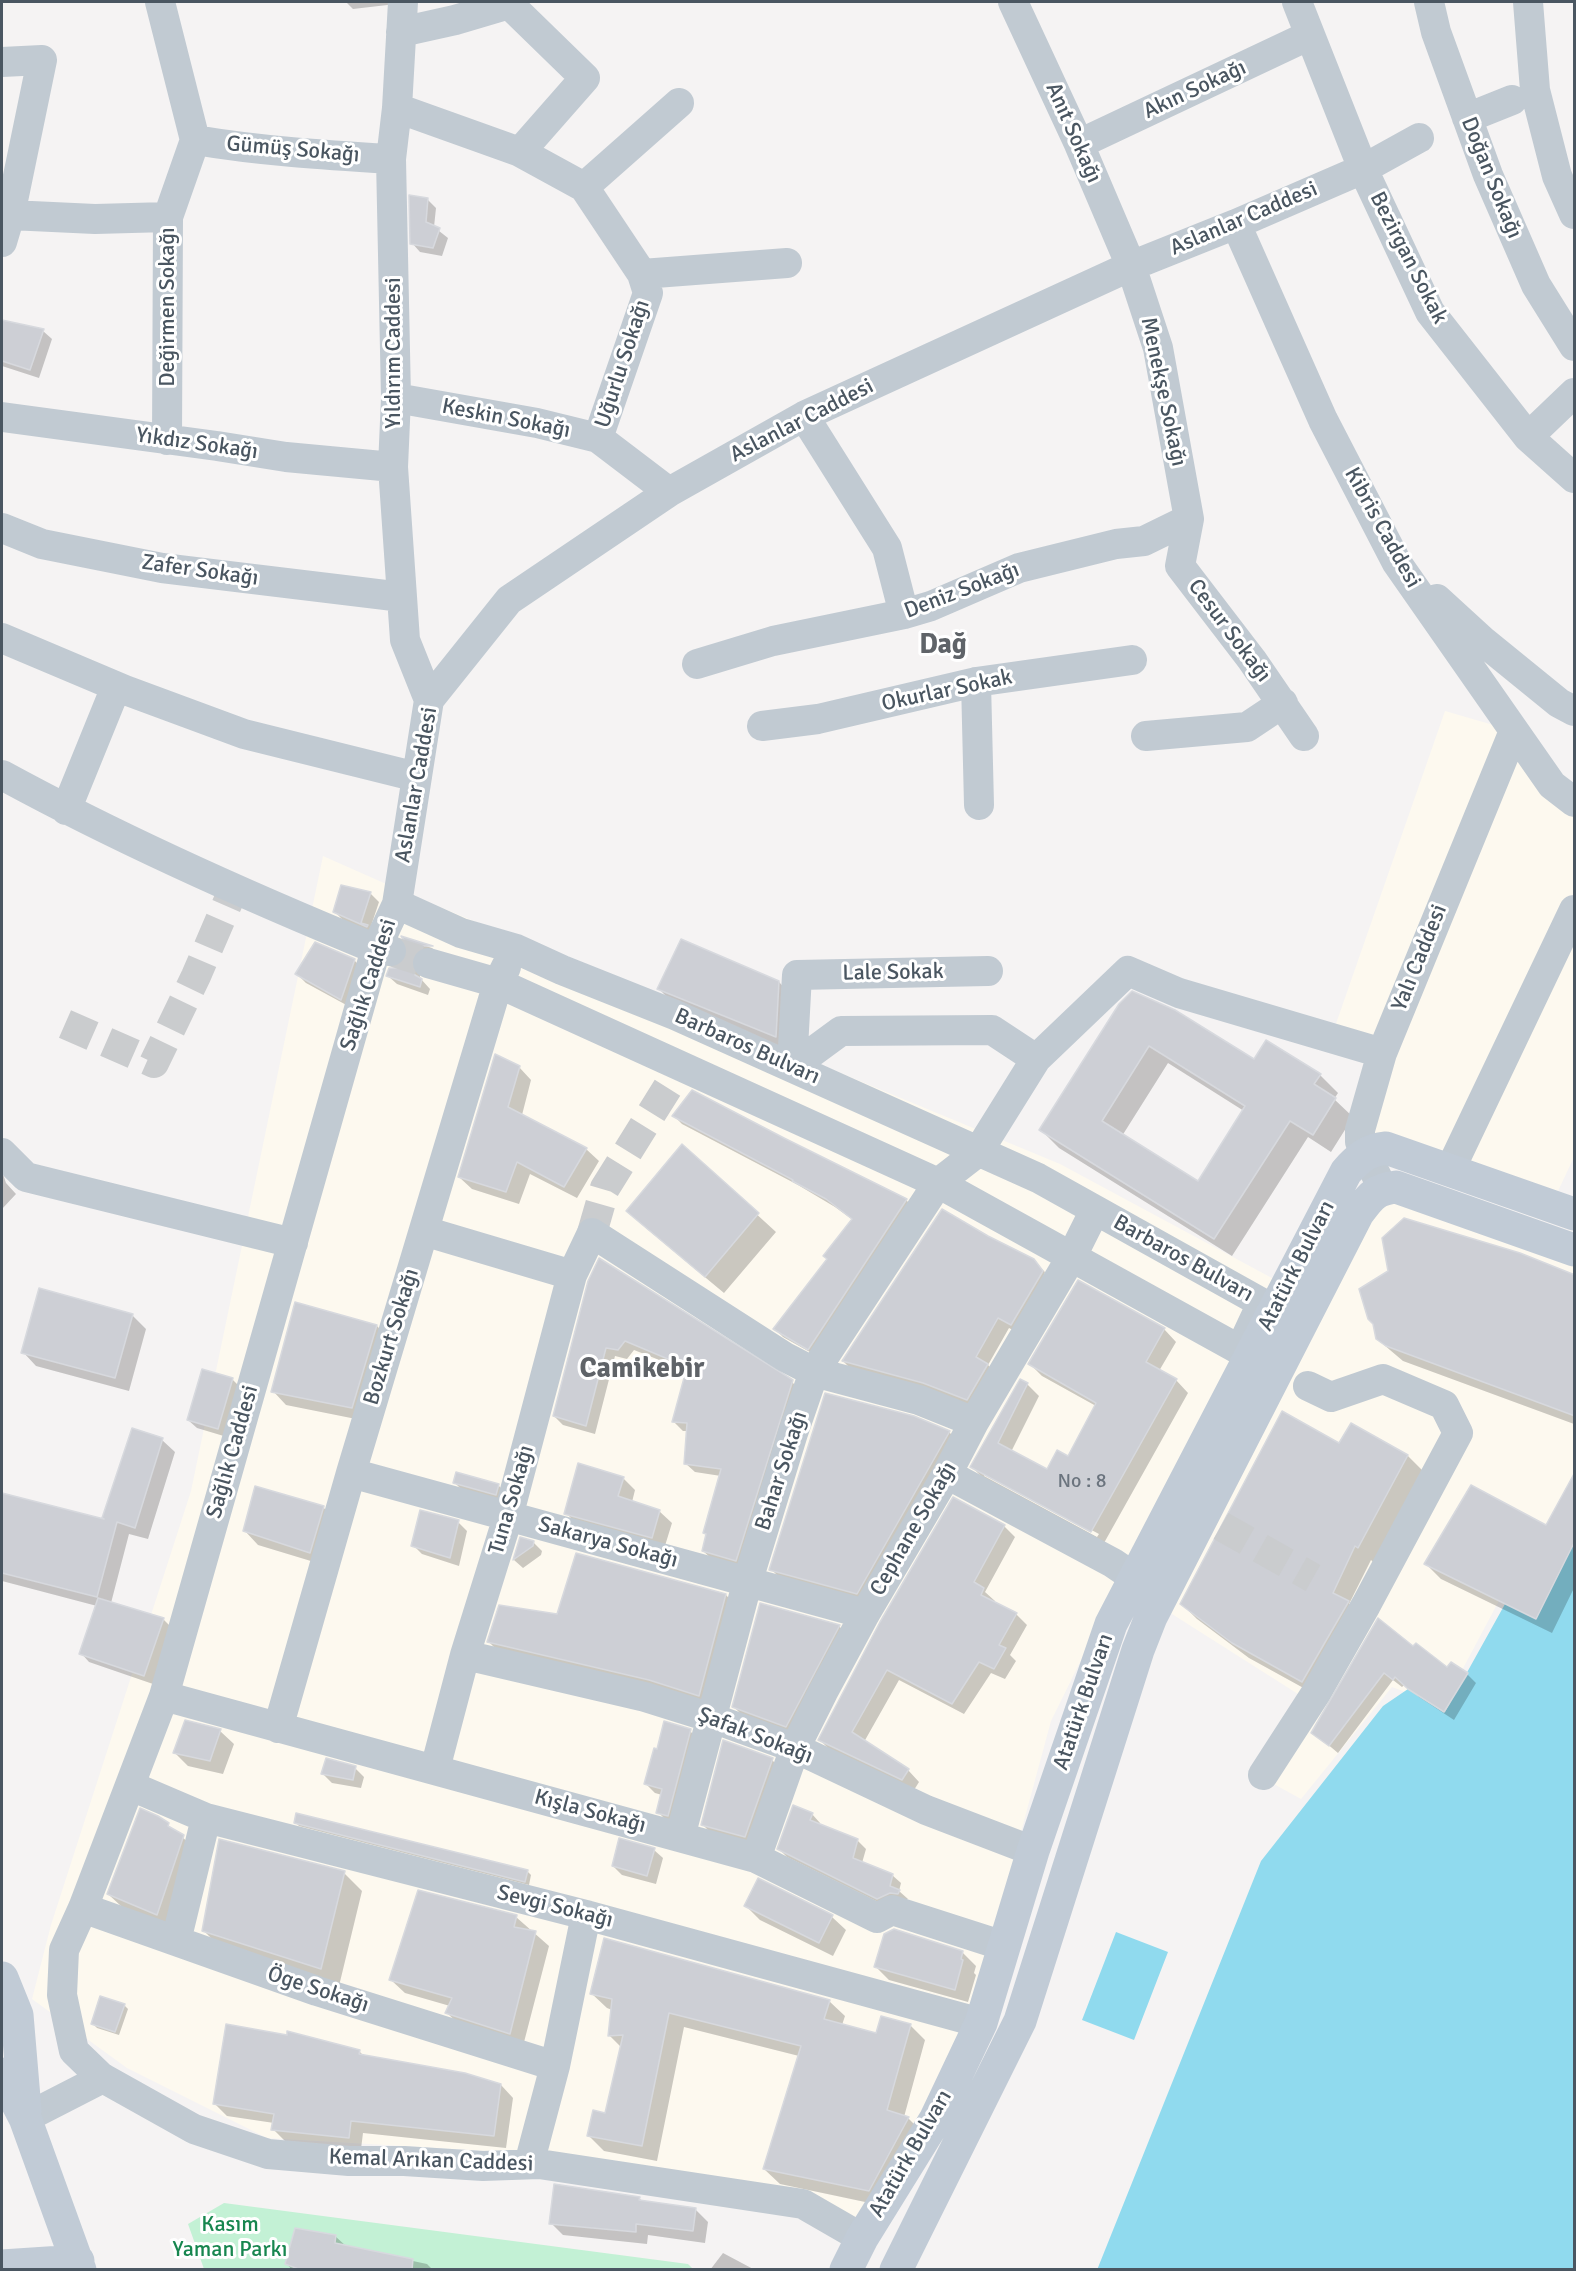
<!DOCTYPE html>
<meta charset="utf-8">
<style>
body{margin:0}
#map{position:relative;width:1576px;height:2271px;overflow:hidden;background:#f5f3f3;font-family:Signika,sans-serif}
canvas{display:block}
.frame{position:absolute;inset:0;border:3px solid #4a5661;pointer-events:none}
</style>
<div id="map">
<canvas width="1576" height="2271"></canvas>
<div class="frame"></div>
</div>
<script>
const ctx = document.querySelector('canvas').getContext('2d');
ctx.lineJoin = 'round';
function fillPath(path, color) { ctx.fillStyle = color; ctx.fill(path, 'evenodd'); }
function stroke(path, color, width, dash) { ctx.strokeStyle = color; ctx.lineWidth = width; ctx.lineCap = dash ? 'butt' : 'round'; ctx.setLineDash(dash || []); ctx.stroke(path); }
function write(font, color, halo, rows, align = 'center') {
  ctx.font = font + ' Signika,sans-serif'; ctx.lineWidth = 6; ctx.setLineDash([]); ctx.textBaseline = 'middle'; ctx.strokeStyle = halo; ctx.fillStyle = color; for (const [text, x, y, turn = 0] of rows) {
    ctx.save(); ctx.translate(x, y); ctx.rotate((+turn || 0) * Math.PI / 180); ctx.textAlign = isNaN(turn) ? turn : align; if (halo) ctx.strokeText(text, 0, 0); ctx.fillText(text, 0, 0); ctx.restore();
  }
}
fillPath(new Path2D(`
 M1445 711 1514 731 1574 802V1157L1551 1206 1360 1130 1381 1054 1331 1038Z
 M323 856 411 895 1060 1164 1322 1305 1384 1191 1574 1262V1531L1502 1595 1443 1706 1392 1687 1301 1799 1254 1773 1298 1694 1120 1581 1051 1721 975 2002 920 2122 858 2220 505 2152 267 2138 127 2068 32 1999 51 1925 191 1491Z`), '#fdf9ef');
fillPath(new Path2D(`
 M224 2203 688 2264 693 2269H204L188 2224Z`), '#c3f1d5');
fillPath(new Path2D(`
 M1574 1541V2269L1097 2270 1261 1861 1383 1706 1408 1689 1445 1712 1505 1604Z
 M1116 1932 1168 1952 1134 2040 1082 2020Z`), '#90daee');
fillPath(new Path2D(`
 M346 2H398L396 4 353 9Z
 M427 199 436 208 434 227 448 238 442 256 420 252 412 243Z
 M2 321 43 331 52 339 39 378 2 366Z
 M370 893 379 902 370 929 374 934 344 921 335 912Z
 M405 939 432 948 439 955 420 967V978L430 989 428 995 397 984 388 976 404 965 409 957V946Z
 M354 960 363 969 350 1007 306 983 297 974Z
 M779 982 792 996 789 1050 673 1003 659 989Z
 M1120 1005 1254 1061 1320 1075 1338 1093 1334 1099 1353 1117 1331 1152 1308 1137 1232 1256 1059 1148 1041 1130ZM1168 1063 1244 1111 1199 1183 1122 1136Z
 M519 1067 531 1080 522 1115 586 1149 599 1161 577 1198 530 1174 519 1204 472 1189 459 1177Z
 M674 1116 906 1200 914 1208 817 1356 783 1337 775 1329 829 1260 853 1220 835 1207 798 1185 682 1124Z
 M682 1146 776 1232 724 1293 646 1228 628 1211Z
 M2 1171 6 1183 16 1194 2 1209Z
 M987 1237 1033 1261 1045 1272 1023 1335 1009 1328 988 1365 999 1376 978 1411 854 1372 843 1361Z
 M1574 1277V1424L1403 1361 1377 1339Z
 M590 1281 792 1382 801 1391 745 1569 713 1560 703 1551 721 1476 695 1472 685 1463 688 1431H683L673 1421 687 1371 634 1350 627 1359 615 1356 595 1434 563 1425 554 1416Z
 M296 1304 377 1326 390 1340 366 1421 286 1405 273 1391Z
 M132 1315 146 1329 129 1391 36 1366 23 1352Z
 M1164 1329 1176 1342 1159 1371 1176 1380 1188 1393 1104 1543 984 1479 972 1467 1027 1384 1039 1396 1011 1452 1048 1471 1069 1459 1096 1406 1042 1376 1030 1364ZM984 1473 1099 1534 1097 1537 984 1476Z
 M232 1379 241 1388 227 1437 197 1428 188 1420Z
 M1352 1425 1408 1456 1423 1471 1373 1562 1371 1560 1349 1604 1363 1617 1318 1696 1249 1658 1197 1619 1182 1604 1340 1445Z
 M133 1430 162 1440 175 1452 148 1539 129 1534 111 1603 164 1620 172 1628 153 1684 89 1662 81 1653 97 1606 2 1581V1494L107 1521Z
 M949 1432 959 1442 867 1603 781 1579 771 1569Z
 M1574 1475V1588L1552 1633 1441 1579 1426 1564 1546 1527Z
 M623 1478 635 1490 632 1502 659 1511 672 1523 664 1549 578 1525 566 1513Z
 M455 1483 498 1485 507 1494 505 1503 463 1491Z
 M323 1507 336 1521 324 1565 258 1545 245 1531Z
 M458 1522 467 1531 459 1566 422 1554 413 1545Z
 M1004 1526 1015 1537 985 1592 995 1601 994 1603 1016 1614 1027 1625 1010 1655 1016 1661 1005 1679 991 1673 964 1714 899 1680 864 1742 908 1770 919 1782 914 1790 831 1751 820 1740Z
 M521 1539 533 1542 542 1551 541 1555 523 1568 514 1560Z
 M577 1554 726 1595 736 1606 710 1705 499 1652 489 1642 558 1616Z
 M839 1626 846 1634 794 1733 741 1714 734 1707Z
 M1413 1648 1447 1669 1467 1674 1476 1683 1454 1720 1419 1697 1405 1684 1402 1687 1393 1680 1338 1753 1313 1732Z
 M220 1731 234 1744 223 1774 188 1766 175 1753Z
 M690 1731 699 1740 676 1824 667 1821 658 1812 662 1795 655 1793 646 1784 658 1750Z
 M772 1760 780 1768 753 1844 711 1833 703 1825Z
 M355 1768 364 1777 361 1788 332 1783 323 1774Z
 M812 1814 820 1823 819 1825 857 1840 866 1849 862 1863 892 1875 901 1883 899 1891 908 1899 886 1906 787 1857 779 1849Z
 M295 1822 527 1871 531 1875 529 1885 299 1826Z
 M168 1825 196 1849 169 1926 121 1906 108 1894Z
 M654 1850 663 1858 656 1884 622 1875 613 1866Z
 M344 1873 362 1891 339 1986 221 1948 203 1930Z
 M746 1906 832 1917 846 1930 833 1956 760 1920Z
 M516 1917 549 1946 523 2046 461 2026 447 2013 450 2006 405 1993 391 1980Z
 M962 1952 976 1966 974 1973 976 1975 968 2002 889 1980 876 1967Z
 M591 1993 829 2001 845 2016 842 2025 877 2035 910 2025 925 2040 904 2117 909 2119 924 2134 884 2206 780 2184 764 2169 799 2056 684 2027 657 2161 604 2151 588 2135 606 2115 622 2048 609 2035 612 2010 607 2008Z
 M124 2005 128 2009 119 2035 97 2028 93 2024Z
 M359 2051 364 2056 501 2085 513 2098 506 2148 363 2133 361 2149 285 2141 273 2129 274 2123 227 2116 214 2103Z
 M639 2198 643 2202 695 2209 708 2222 705 2243 648 2235 647 2244 563 2235 551 2223Z
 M335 2236 347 2247 427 2264 433 2270H292L287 2264Z
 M723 2253 755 2270H710Z`), '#0003');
const building = new Path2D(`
 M409 195 428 198 426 222 440 228 433 248 410 244Z
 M2 320 44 329 30 370 2 361Z
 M341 885 371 892 361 923 368 925 367 927 333 912Z
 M401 936 433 946H423L416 951 412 958 411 968 415 975 422 979 420 987 386 976 389 968H396L403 964 407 956 408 946Z
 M681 939 779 981 776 1037 657 989Z
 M315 942 355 959 341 1000 295 974Z
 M1132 991 1175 1010 1254 1059 1266 1040 1321 1074 1314 1084 1336 1098 1313 1135 1290 1121 1214 1239 1039 1130 1119 1004ZM1149 1046 1245 1106 1198 1181 1102 1121Z
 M495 1054 520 1066 508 1107 587 1148 564 1187 517 1162 506 1192 458 1177Z
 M692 1090 784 1138 907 1199 808 1350 773 1329 827 1259 823 1256 852 1219 826 1199 792 1181 793 1180 672 1116Z
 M682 1144 759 1213 705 1277 626 1211Z
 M942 1209 988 1236 1034 1259 1043 1271 1011 1325 998 1318 976 1357 988 1364 967 1400 923 1383 842 1361Z
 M1404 1218 1520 1253 1575 1275V1416L1386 1346 1376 1339 1373 1324 1368 1319 1359 1289 1388 1271 1382 1238Z
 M599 1258 793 1380 736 1561 702 1551 706 1534 703 1533 721 1469 684 1464 687 1423 672 1422 687 1367 625 1341 618 1350 606 1348 586 1426 553 1416 588 1281Z
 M1078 1280 1165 1328 1146 1362 1177 1379 1091 1532 970 1467 1020 1379 1028 1383 998 1443 1047 1469 1057 1450 1068 1456 1096 1403 1028 1364Z
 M39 1288 133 1314 115 1378 21 1353Z
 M295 1302 377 1325 352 1408 271 1392Z
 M202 1369 233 1378 218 1429 187 1420Z
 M825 1393 914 1416 950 1431 857 1594 769 1570Z
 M1282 1411 1339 1443 1351 1423 1408 1455 1358 1548 1355 1546 1333 1593 1349 1601 1302 1682 1232 1643 1180 1604Z
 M132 1428 163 1438 135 1528 117 1522 97 1597 2 1573V1493L104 1519 102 1518Z
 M578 1463 624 1477 618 1496 660 1510 652 1538 564 1514Z
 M456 1472 499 1484 496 1495 453 1483Z
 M1575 1472V1541L1536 1619 1424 1564 1471 1485 1546 1525Z
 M255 1486 324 1506 310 1553 243 1531Z
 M953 1497 1005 1525 974 1582 984 1588 981 1595 1017 1613 999 1645 1006 1648 994 1669 979 1662 952 1704 887 1670 852 1732 909 1769 902 1780 818 1740 880 1622Z
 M420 1510 459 1520 450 1558 411 1546Z
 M520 1537 534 1541 533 1546 513 1560Z
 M576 1553 726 1594 699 1696 649 1680 487 1642 499 1605 557 1614Z
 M98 1598 164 1618 144 1676 79 1654Z
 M760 1603 840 1625 786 1727 732 1707Z
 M1378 1618 1413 1646 1416 1643 1447 1667 1451 1662 1468 1673 1444 1712 1408 1689 1395 1677 1393 1680 1384 1673 1329 1746 1311 1733Z
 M185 1720 221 1729 210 1761 173 1753Z
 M664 1721 691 1729 668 1816 656 1813 662 1789 644 1784 654 1748 657 1749Z
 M723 1740 773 1758 745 1837 701 1825Z
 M326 1758 356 1766 353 1780 321 1774Z
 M793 1805 813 1813 810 1820 858 1839 853 1858 893 1874 890 1886 900 1890 898 1894 890 1893 877 1899 777 1849Z
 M140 1808 158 1816 169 1823 168 1826 184 1835 157 1915 107 1894Z
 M296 1813 528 1870 525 1882 294 1823Z
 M619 1838 655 1848 647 1876 612 1866Z
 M219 1839 345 1871 321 1969 202 1931Z
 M758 1878 833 1915 819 1943 744 1906Z
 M418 1890 517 1915 514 1927 536 1931 510 2034 445 2013 452 1998 389 1980Z
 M894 1929 963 1951 961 1959 963 1960 955 1990 874 1967 884 1934Z
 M604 1938 830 2000 824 2019 876 2033 881 2016 911 2024 887 2110 909 2117 869 2191 763 2169 801 2046 669 2013 642 2146 587 2136 593 2110 605 2113 623 2035 608 2036 612 1999 590 1994Z
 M100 1996 125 2004 115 2032 91 2024Z
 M226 2024 287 2035V2031L360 2050 359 2054 465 2073 501 2084 494 2136 351 2121 349 2138 271 2130 274 2114 213 2104Z
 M554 2184 640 2197 639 2200 696 2208 693 2231 636 2224V2232L549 2224Z
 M295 2228 336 2235 335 2243 413 2259 412 2270H301L285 2264Z`);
fillPath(building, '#cdcfd5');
stroke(building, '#d7d9de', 1.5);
stroke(new Path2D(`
 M391 951 428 963
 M65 1024 154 1063 196 976 234 888
 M592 1233 605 1188 681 1066
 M1221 1526 1313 1578`), '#caccce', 30, [30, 15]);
stroke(new Path2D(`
 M160 2 195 140 168 217 167 440
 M403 2 397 108 391 159 396 398 393 467 405 640 429 700
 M1013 2 1079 144 1131 266 1158 348 1189 519 1180 566 1252 660 1304 736
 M1297 2 1363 169 1430 312 1528 437 1574 478
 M1429 2 1436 32 1488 175 1536 285 1574 346
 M1528 2 1535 90 1557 176 1574 214
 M401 32 455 20 509 4 585 78 520 152
 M2 62 42 60 10 215 2 242
 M397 108 520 152 584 187 642 274 648 293 598 438
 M1467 118 1512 100
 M195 140C260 151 325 155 391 159
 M1079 144 1310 35
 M584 187 679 103
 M10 215 95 219 168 217
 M1236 224 1323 420 1397 563 1552 785 1574 802
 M642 274 787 263
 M396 398 537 423 598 438 669 492
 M804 416 887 548 904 614
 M2 417 217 446 286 457 393 467
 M1528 437 1574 393
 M2 528 42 544 162 568 402 597
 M1437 599 1484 642 1559 703 1574 711
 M2 638 125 690 244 734 417 777
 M697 664 773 641 904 614 931 606 1019 568 1116 544 1144 541 1189 519
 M976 682 979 805
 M762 726 818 719 976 682 1132 660
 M1146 736 1247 727 1283 703
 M2 775C123 841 249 897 376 949H384L391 951
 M66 810 116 687
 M397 904 461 933 516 949 562 970 675 1015 1038 1178 1262 1303 1240 1350 938 1183 498 983 428 963
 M1036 1059 1128 971 1179 993 1382 1053
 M792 1067 797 975 988 971
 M2 1153 26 1177 293 1243
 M1450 1170 1574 910
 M1383 1189 1360 1142V1130L1382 1053 1514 731
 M424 1231 572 1275
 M351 1473 865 1614
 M947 1474 1113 1563 1135 1578
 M465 1655 645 1697 712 1718 795 1748 926 1810 1033 1851
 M164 1696 756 1858 877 1918 892 1910 1004 1946
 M278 1728 351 1473 498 983 506 967
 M435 1769 465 1655 508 1517 572 1275 592 1233 785 1357 814 1372 919 1400 974 1422
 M1263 1775 1316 1693 1366 1605 1458 1433 1444 1405 1383 1379 1331 1397 1308 1386
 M131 1786 206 1818 586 1915 981 2023
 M680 1837 748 1580 793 1433 814 1372 938 1183 978 1152 1036 1059 992 1030 841 1031 792 1067
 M756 1858 795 1748 823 1692 865 1614 947 1474 974 1422 1072 1256 1095 1210
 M83 1908 317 1991 555 2066
 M176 1941 206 1818
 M25 2118 103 2078
 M529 2164 555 2066 586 1915
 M862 2238 803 2204 539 2164 483 2166 404 2161H349L268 2154 194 2129 101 2077 74 2051 62 1995 64 1950 83 1908 164 1696 376 949 397 904 429 700 509 600 669 492 804 416 1131 266 1236 224 1363 169 1419 138`), '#c1cad2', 30);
stroke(new Path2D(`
 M2 1978 17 2015 25 2110
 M2 2074 25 2118 80 2270
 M2 2266 78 2261
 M846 2270 862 2238 935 2120 981 2023 1033 1851 1111 1624 1346 1172C1358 1158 1368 1150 1386 1148L1574 1214
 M896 2270 1020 2021 1138 1650 1151 1617 1358 1213C1371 1196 1374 1190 1396 1187L1574 1250`), '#c1cbd6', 33);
write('20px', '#6b747e', null, [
 ["No : 8",1082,1482]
]);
write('22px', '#4a5661', '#fff', [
 ["Akın Sokağı",1195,90,-25],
 ["Anıt Sokağı",1073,133,66],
 ["Gümüş Sokağı",293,150,5],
 ["Doğan Sokağı",1491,178,68],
 ["Aslanlar Caddesi",1244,219,-23],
 ["Bezirgan Sokak",1408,258,63],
 ["Değirmen Sokağı",168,307,-90],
 ["Yıldırım Caddesi",394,353,-90],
 ["Uğurlu Sokağı",623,364,-72],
 ["Menekşe Sokağı",1163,392,78],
 ["Keskin Sokağı",506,419,11],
 ["Aslanlar Caddesi",802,421,-27],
 ["Yıkdız Sokağı",197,444,8],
 ["Kibris Caddesi",1382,528,61],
 ["Zafer Sokağı",200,571,8],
 ["Deniz Sokağı",962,591,-21],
 ["Cesur Sokağı",1229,631,53],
 ["Okurlar Sokak",947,691,-12],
 ["Aslanlar Caddesi",417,785,-80],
 ["Yalı Caddesi",1420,958,-68],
 ["Lale Sokak",893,973,-1],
 ["Sağlık Caddesi",369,985,-72],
 ["Barbaros Bulvarı",747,1047,24],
 ["Barbaros Bulvarı",1183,1259,29],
 ["Atatürk Bulvarı",1297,1266,-63],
 ["Bozkurt Sokağı",392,1337,-73],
 ["Sağlık Caddesi",233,1452,-74],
 ["Bahar Sokağı",782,1471,-72],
 ["Tuna Sokağı",512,1500,-74],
 ["Cephane Sokağı",914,1529,-60],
 ["Sakarya Sokağı",608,1543,15],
 ["Atatürk Bulvarı",1084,1702,-71],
 ["Şafak Sokağı",755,1736,21],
 ["Kışla Sokağı",590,1812,15],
 ["Sevgi Sokağı",555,1907,14],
 ["Öge Sokağı",318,1990,18],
 ["Atatürk Bulvarı",911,2154,-60],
 ["Kemal Arıkan Caddesi",431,2161,2]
]);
write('22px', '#17864f', '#fff', [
 ["Kasım",230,2225],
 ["Yaman Parkı",230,2250]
]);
write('bold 28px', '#5f6368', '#fff', [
 ["Dağ",943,646],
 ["Camikebir",642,1370]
]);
</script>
